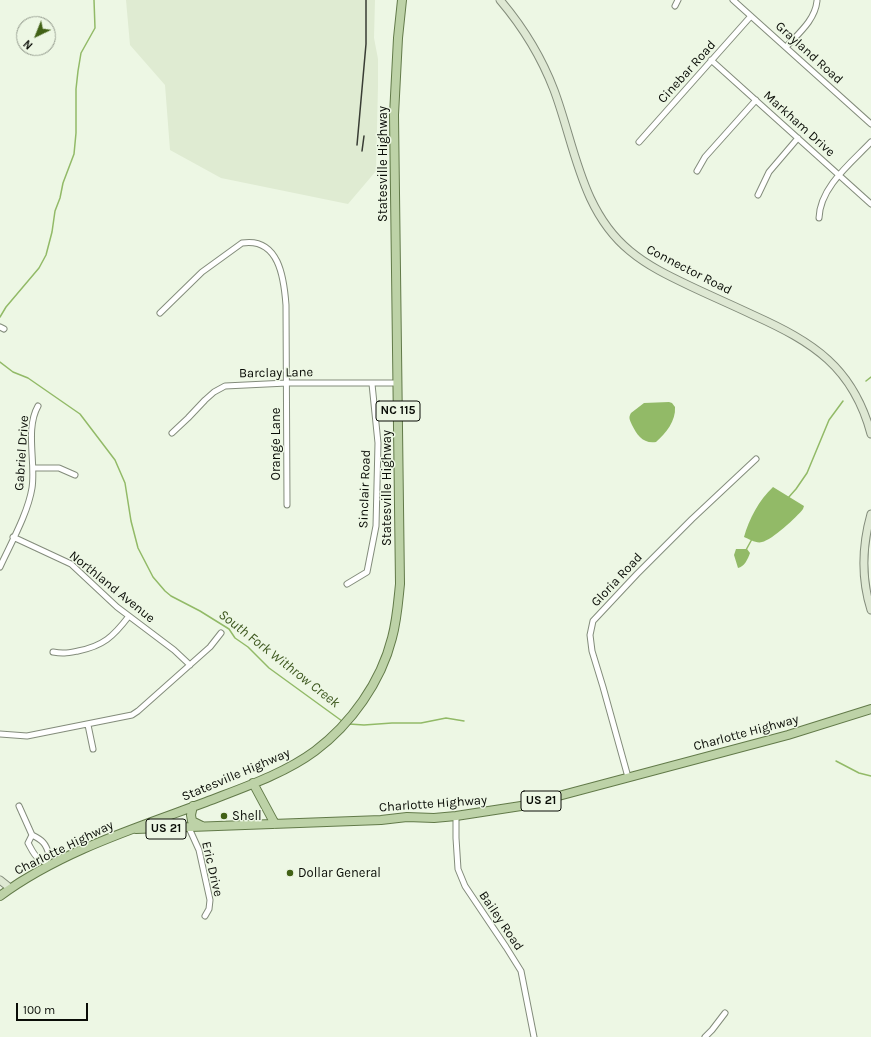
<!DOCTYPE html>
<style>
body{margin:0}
#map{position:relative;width:871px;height:1037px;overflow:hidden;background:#edf7e4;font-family:Karla,sans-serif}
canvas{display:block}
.north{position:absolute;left:16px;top:16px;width:40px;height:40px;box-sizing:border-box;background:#edf7e4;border:1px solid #92998c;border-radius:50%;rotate:223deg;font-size:11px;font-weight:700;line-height:16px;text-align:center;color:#0a0d07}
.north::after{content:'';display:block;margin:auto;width:14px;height:18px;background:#416115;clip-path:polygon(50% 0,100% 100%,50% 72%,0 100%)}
.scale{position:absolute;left:16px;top:1003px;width:72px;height:18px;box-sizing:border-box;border:2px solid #0a0d07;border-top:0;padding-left:5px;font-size:12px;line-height:14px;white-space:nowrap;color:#0a0d07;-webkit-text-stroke:3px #edf7e4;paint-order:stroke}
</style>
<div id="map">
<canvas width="871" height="1037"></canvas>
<div class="north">N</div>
<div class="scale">100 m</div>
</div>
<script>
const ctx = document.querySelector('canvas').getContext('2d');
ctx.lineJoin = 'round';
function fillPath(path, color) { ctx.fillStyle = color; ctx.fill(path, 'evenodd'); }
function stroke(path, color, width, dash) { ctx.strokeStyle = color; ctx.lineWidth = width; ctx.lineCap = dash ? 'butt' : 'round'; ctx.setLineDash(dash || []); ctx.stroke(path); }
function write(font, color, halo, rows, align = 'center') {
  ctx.font = font + ' Karla,sans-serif'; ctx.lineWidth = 3; ctx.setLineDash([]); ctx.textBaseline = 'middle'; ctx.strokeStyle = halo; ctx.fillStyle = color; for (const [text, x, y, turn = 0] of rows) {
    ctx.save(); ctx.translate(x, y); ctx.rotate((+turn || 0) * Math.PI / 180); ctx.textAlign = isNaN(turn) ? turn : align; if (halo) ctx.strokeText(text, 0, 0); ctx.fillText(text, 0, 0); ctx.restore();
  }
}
fillPath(new Path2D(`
 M126 0H375L374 38 378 59V86L376 171 348 204 221 178 170 150 165 85 130 45Z`), '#dfebd2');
fillPath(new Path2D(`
 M669 402 672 403 675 407C676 421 666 433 656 442 643 444 637 435 632 425 630 420 628 418 631 413L644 403Z
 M773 487 804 506 803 509C797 517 772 540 762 542 757 544 749 539 744 537 749 519 759 500 773 487Z
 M736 549H747L750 553C748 559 744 567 738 568L734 555Z`), '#92ba67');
stroke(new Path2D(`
 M0 317 6 307 39 268 46 255 52 232 55 211 60 198 63 183 74 154 76 133V89L78 71 81 53 95 28 94 0
 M0 362 13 372 28 378 80 414 115 460 125 483 131 521 138 548 153 577 165 591 171 596 200 611 229 629 235 638 248 647 269 668 342 721
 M866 381 871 377
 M788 498 796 489 807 473 829 420 843 401
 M746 550 752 539
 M349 724 364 725 392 723H421L446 718 464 721
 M836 761 859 773 871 776`), '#92ba67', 1.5);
const street = new Path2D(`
 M733 0 871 124
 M675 6 678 0
 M786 47C799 33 815 20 817 1
 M711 60 871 204
 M639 142 751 16
 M697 171 705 157 756 100
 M758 195 769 172 798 138
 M819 218C820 187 851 163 871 142
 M160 313 202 272 242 243C279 237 284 278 286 305L287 505
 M0 327 4 329
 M172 433 188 418 205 400 214 392 225 386 287 383H398
 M33 468H59L75 475
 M13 537 71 564 117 607 174 650 190 665
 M0 567C11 543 28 513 32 488 36 463 25 429 38 406
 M347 584 367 572 376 526 378 443 372 384
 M53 652C63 654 67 653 78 651 103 646 113 637 129 616
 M88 725 93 749
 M0 734 27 736 132 715 138 711 210 647 221 633
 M628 777 603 687 592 651 590 635 593 621 637 574 692 519 756 459
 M19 806 32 835
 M456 816V838L458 869 465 886 506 947 521 971 534 1037
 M189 828 199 850 210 900 209 909 205 916
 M45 861 49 855C46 843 42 840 32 835L28 843C31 848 33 854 38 858 42 861 45 861 49 866
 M705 1037 712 1030 725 1013`);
const secondary = new Path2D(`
 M500 0C523 27 541 56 554 90 575 146 581 211 630 251 648 266 669 276 690 286 711 296 732 305 753 315 813 342 853 367 871 434
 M871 514C862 546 861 578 871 610
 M0 880 10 888`);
const primary = new Path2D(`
 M253 783 275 824
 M193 806 191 815 192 821 202 826
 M136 829 381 820 407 817 434 818 456 816 521 806 788 735 871 709
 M0 896C61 851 136 828 206 802 242 788 284 774 315 751 351 724 381 682 392 638 397 620 398 603 400 584L394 115 398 38 402 0`);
stroke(street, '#838c7b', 7);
stroke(secondary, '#838c7b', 9);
stroke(primary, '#627a49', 10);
stroke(street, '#fff', 5);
stroke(secondary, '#dee8d3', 7);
stroke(primary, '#bdd2a7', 8);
stroke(new Path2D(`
 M357 145 366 44V0
 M362 151 364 136`), '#383c34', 1.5);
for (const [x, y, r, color] of [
 [224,816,4,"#416115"],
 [290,873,4,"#416115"]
]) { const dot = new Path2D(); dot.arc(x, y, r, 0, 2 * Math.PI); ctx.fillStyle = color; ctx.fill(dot); stroke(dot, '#edf7e4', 1.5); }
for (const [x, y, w] of [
 [398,411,44],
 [541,801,40],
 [166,829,40]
]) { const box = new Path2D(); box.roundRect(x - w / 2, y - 10, w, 20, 3); ctx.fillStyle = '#edf7e4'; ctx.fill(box); stroke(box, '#0a0d07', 1); }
write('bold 12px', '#0a0d07', null, [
 ["NC 115",398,411],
 ["US 21",541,801],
 ["US 21",166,829]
]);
write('13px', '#0a0d07', '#edf7e4', [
 ["Grayland Road",809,53,42],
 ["Cinebar Road",687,72,-48],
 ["Markham Drive",799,124,42],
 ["Statesville Highway",383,164,-90],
 ["Connector Road",689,270,27],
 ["Barclay Lane",276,373,-1],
 ["Orange Lane",276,444,-90],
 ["Gabriel Drive",22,453,-86],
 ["Statesville Highway",387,488,-90],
 ["Sinclair Road",365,489,-88],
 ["Gloria Road",617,580,-47],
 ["Northland Avenue",112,587,39],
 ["Charlotte Highway",746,733,-15],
 ["Statesville Highway",236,775,-23],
 ["Charlotte Highway",433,804,-4],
 ["Charlotte Highway",64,848,-26],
 ["Eric Drive",212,869,77],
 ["Bailey Road",501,921,56]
]);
write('13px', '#0a0d07', '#edf7e4', [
 ["Shell",232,816],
 ["Dollar General",298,873]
], 'left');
write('italic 14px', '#3d571e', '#edf7e4', [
 ["South Fork Withrow Creek",279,659,38]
]);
</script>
